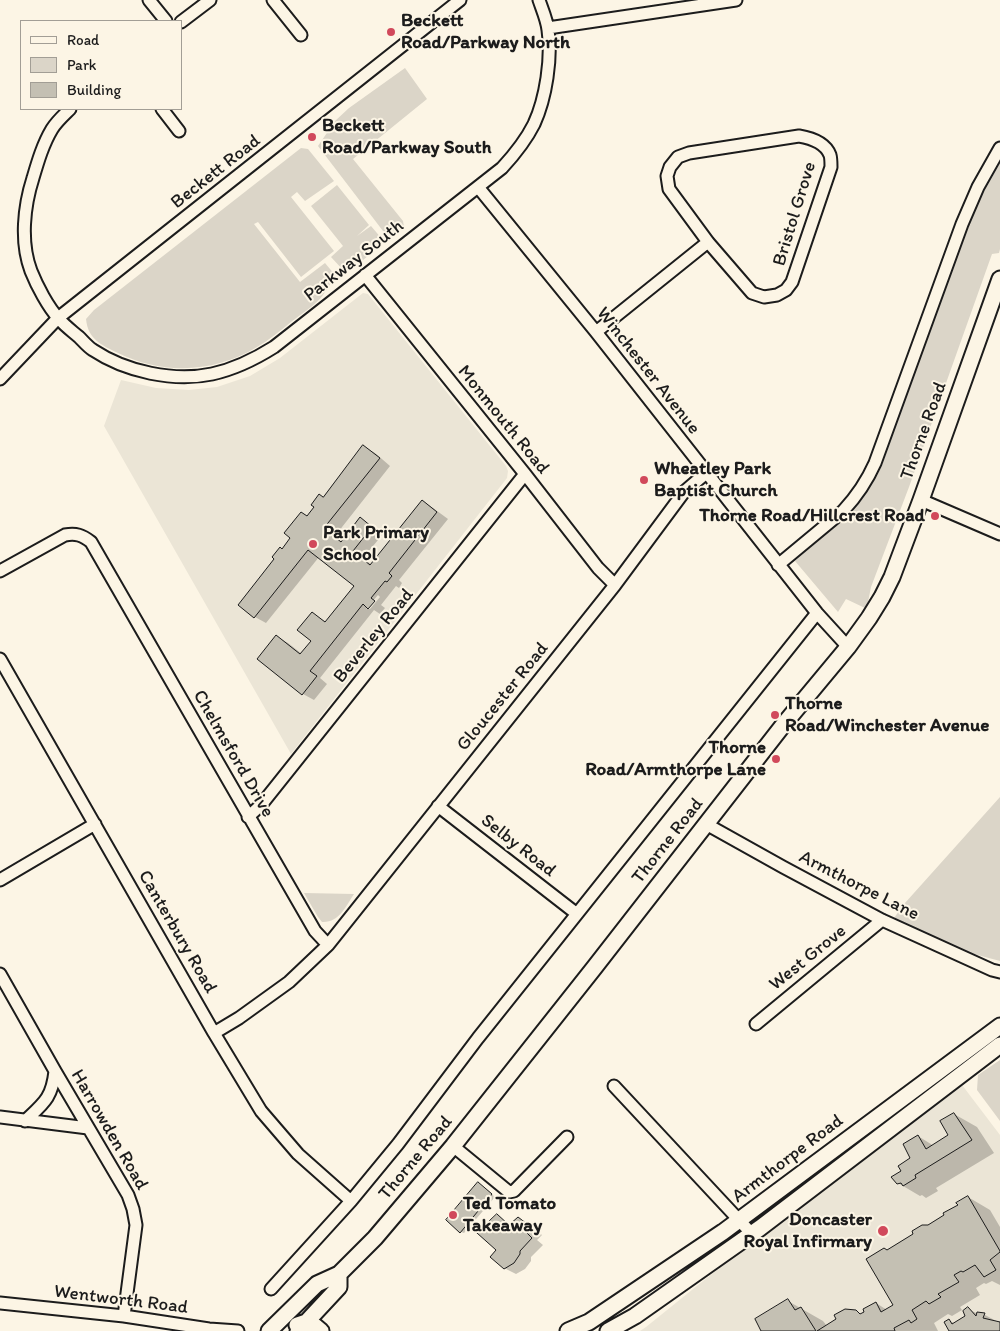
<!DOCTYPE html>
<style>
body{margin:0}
#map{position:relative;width:1000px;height:1331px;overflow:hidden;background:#fcf5e5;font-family:Itim,sans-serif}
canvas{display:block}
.legend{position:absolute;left:20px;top:20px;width:162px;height:90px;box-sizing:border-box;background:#fcf5e5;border:1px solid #a29e95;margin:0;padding:6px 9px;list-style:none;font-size:15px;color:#1c1c1c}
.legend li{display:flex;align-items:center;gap:10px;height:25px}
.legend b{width:25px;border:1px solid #a29e95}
</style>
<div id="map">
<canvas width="1000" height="1331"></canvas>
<ul class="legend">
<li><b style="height:6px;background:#fcf5e5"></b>Road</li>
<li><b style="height:14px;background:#dbd5c8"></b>Park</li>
<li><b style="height:14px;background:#c4c0b3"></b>Building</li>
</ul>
</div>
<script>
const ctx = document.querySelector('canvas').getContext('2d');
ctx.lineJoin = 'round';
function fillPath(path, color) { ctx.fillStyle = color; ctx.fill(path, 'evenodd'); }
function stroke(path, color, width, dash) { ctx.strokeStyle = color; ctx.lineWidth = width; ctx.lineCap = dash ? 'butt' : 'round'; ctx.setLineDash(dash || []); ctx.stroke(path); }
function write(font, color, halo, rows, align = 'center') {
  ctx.font = font + ' Itim,sans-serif'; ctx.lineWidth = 4; ctx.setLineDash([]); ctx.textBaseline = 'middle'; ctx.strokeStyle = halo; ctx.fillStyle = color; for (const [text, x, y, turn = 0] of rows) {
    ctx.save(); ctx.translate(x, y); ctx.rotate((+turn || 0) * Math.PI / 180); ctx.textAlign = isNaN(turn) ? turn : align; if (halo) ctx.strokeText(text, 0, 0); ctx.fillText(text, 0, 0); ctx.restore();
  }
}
fillPath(new Path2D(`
 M363 293 368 294 506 466 508 471 507 478 291 754 104 426 121 380 156 388 189 390 217 387 250 376 280 358Z
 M956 1077 1000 1135V1331H640L646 1327Z`), '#ebe5d6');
fillPath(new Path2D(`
 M405 68 427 99 353 159 403 221 404 227H399L398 233 396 235 383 231 318 146 335 121 349 108Z
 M301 148 308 149 334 181 305 201 297 192 291 197 334 251 301 277 258 222 254 224 300 282 325 263 335 275C331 282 328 289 323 295 317 304 300 315 291 322 280 331 269 340 257 347 215 373 162 375 118 353 101 345 88 339 86 319L94 310Z
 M1000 163V249L999 253 992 254 909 487 871 587 868 602 865 608 846 599 838 612 795 561C828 532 862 505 882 465L960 245 979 201Z
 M337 185 369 225 357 236 371 226 382 239V244L356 266 343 270 331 257 343 246 311 206Z
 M1000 797V961L963 951 894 918 905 903Z
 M304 893 354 894C346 906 339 923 322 922L318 917Z
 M1000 1060V1121L977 1090 978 1075Z`), '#dbd5c8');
fillPath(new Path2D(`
 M364 447 375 453 390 466 335 536 342 542 360 519 383 534 363 558 372 565 422 501 433 508 448 519 399 580 402 583 399 588 396 586 381 605 385 608 380 614 374 610 320 678 327 684 314 700 303 694 276 636 288 643 302 654 313 641 312 613 326 622 355 586 319 557 266 623 255 617 283 550ZM378 595 380 597 370 609H366Z
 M954 1114 977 1127 994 1153 936 1188 938 1191 926 1198 922 1195 920 1196 898 1183 903 1171 912 1159 918 1136 934 1146 950 1136Z
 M481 1185 495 1197 464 1233 461 1232Z
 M968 1197 990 1210 1000 1227V1285L992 1281 986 1284 984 1283 976 1288 980 1295 960 1307 962 1310 952 1316 948 1314 934 1323 938 1331H763L788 1301 823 1321 827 1326 856 1311 861 1315 876 1303 887 1310 895 1305 887 1251 960 1205Z
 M497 1216 511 1225 518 1219 529 1225 542 1235 537 1240 543 1245 531 1257V1261L525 1269 516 1274 504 1268 497 1250Z
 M968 1309 978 1314V1313L985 1315 1000 1323V1331H950L949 1320 955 1324 967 1317Z`), '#0003');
const building = new Path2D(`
 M363 445 380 458 324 528 341 542 360 517 372 527 353 551 370 565 422 500 437 512 389 573 392 576 387 582 385 581 371 598 375 601 368 609 363 604 310 671 317 676 302 695 257 659 276 635 300 654 311 641 297 630 312 612 325 622 354 586 308 550 254 618 238 605 274 559 272 557 280 547 282 549 290 538 284 533 301 512 307 516 314 507 311 505 319 494 323 497Z
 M954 1113 972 1140 915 1175 916 1178 903 1186 901 1183 897 1184 891 1177 901 1171 898 1166 910 1158 903 1144 918 1135 926 1149 948 1135 940 1121Z
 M478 1182 492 1194 460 1233 446 1220Z
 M968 1196 1000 1251V1252L990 1260 996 1270 984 1277 975 1265 963 1272 961 1271 954 1275 959 1282 938 1294 941 1297 929 1304 926 1301 912 1310 917 1319 911 1323 909 1320 894 1328 895 1331H817L836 1319 834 1315 845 1309 856 1310 860 1314 864 1312 863 1309 876 1302 881 1312 893 1305 866 1259 884 1248 887 1250 913 1234 912 1231 922 1225H928L944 1215 943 1213 958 1205 956 1203Z
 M497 1214 509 1225 518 1217 531 1227 527 1233 532 1238 520 1251V1254L514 1263 504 1269 490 1257 496 1250 477 1233Z
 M788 1299 795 1310 801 1307 816 1331H761L755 1319Z
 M968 1307 976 1316 977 1312 985 1313 983 1318 1000 1322V1331H949L944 1322 949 1319 952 1324 965 1316 963 1311Z`);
fillPath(building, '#c4c0b3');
stroke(building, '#1c1c1c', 1);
const minor = new Path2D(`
 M149 0 166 21
 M273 0 301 35
 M181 22 210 0
 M548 28 736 0
 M70 109C64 115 57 121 52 129 43 144 38 161 33 178 24 206 20 242 31 271 37 286 48 307 59 319 65 326 72 331 79 337 83 341 88 347 93 350 126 372 174 382 212 374 235 369 255 359 274 347L502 168C514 155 526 140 534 124 546 98 552 58 548 30 547 20 542 9 539 0
 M162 109 179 131
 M799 136C811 138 825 142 830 155 831 158 831 164 831 167L792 282 786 290 777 295 764 297 752 293 708 242 669 189 667 176 670 167 678 157 689 153Z
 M478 187 596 332 817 613 848 647
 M365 275 525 474 598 568 615 585
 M596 332 708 242
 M0 379 58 318 460 0
 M921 500 1000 534
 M778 565 843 511C857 496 867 481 875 463L962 224 978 187 1000 148
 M0 571 65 535C76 533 82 535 91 542L315 931 328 945 289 982 239 1018 214 1033
 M0 659 214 1033 261 1111 298 1154 351 1201
 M438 806 577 914
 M248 817 261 805 525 474
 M706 824 783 867 882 920 992 970 1000 972
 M0 880 95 824
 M328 945 615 585 684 492 706 473
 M0 974 55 1071 128 1195 133 1209 136 1225 124 1316
 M756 1024 882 920
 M614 1086 752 1234
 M0 1117 88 1128
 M25 1121C44 1103 52 1098 55 1071
 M453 1146 509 1192 514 1191 567 1137
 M271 1289 351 1201 398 1144 478 1038 817 613
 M0 1303 124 1316 209 1329 238 1331`);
const tertiary = new Path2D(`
 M297 1325 306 1322 315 1326 321 1331
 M269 1331 317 1284 339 1274 375 1238 453 1146 594 968 784 724 848 647 869 618 882 597 892 577 921 500 1000 279
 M298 1331 339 1287V1274
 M568 1331 589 1322 723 1232 1000 1026
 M608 1331 635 1316 760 1228 1000 1045`);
stroke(minor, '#1c1c1c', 15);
stroke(tertiary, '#1c1c1c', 19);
stroke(minor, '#fcf5e5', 11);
stroke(tertiary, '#fcf5e5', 15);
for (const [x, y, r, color] of [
 [391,32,5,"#d1495b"],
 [312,137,5,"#d1495b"],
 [644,480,5,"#d1495b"],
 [935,516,5,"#d1495b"],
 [313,544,5,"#d1495b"],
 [775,715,5,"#d1495b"],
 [776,759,5,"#d1495b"],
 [453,1215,5,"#d1495b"],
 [883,1231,6,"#d1495b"]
]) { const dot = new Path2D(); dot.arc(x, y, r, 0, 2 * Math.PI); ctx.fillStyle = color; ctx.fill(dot); stroke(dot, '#fcf5e5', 2); }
write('bold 19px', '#1c1c1c', '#fcf5e5', [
 ["Beckett",401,21],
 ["Road/Parkway North",401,43],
 ["Beckett",322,126],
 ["Road/Parkway South",322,148],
 ["Wheatley Park",654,469],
 ["Baptist Church",654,491],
 ["Thorne Road/Hillcrest Road",925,516,"right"],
 ["Park Primary",323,533],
 ["School",323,555],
 ["Thorne",785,704],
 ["Road/Winchester Avenue",785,726],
 ["Thorne",766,748,"right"],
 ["Road/Armthorpe Lane",766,770,"right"],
 ["Ted Tomato",463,1204],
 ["Takeaway",463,1226],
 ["Doncaster",872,1220,"right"],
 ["Royal Infirmary",872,1242,"right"]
], 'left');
write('19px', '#1c1c1c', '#fcf5e5', [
 ["Beckett Road",216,172,-38],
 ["Bristol Grove",795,214,-73],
 ["Parkway South",354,261,-38],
 ["Winchester Avenue",648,371,52],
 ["Monmouth Road",503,420,51],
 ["Thorne Road",924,431,-70],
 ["Beverley Road",374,636,-51],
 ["Gloucester Road",503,697,-51],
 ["Chelmsford Drive",233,754,60],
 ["Thorne Road",668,841,-52],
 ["Selby Road",518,846,38],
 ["Armthorpe Lane",859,886,27],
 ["Canterbury Road",177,932,60],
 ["West Grove",808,958,-39],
 ["Harrowden Road",109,1130,60],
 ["Thorne Road",416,1158,-50],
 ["Armthorpe Road",788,1159,-37],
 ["Wentworth Road",121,1300,7]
]);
</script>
